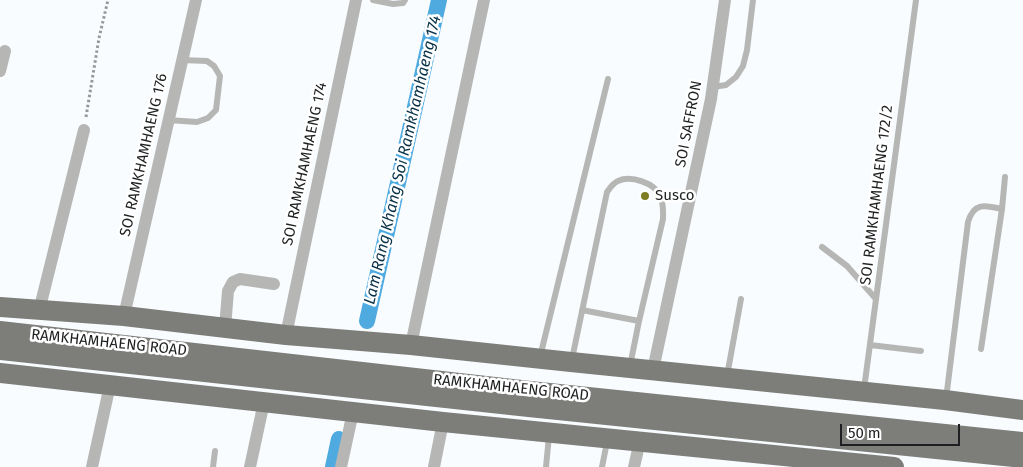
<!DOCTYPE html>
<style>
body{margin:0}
#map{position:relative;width:1023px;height:467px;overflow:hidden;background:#f8fcfe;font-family:"Fira Sans",sans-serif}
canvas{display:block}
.scale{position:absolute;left:840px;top:424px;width:120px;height:22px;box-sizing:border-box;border:2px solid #1d1f20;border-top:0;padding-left:6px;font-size:15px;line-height:18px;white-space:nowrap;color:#1d1f20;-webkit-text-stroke:4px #fff;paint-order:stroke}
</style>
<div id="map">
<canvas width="1023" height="467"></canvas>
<div class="scale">50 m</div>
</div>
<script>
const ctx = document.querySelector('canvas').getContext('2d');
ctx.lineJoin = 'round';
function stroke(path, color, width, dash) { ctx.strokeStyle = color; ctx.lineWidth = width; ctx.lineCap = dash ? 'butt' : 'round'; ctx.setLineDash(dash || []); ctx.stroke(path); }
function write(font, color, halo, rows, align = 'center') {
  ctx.font = font + ' "Fira Sans",sans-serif'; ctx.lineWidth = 5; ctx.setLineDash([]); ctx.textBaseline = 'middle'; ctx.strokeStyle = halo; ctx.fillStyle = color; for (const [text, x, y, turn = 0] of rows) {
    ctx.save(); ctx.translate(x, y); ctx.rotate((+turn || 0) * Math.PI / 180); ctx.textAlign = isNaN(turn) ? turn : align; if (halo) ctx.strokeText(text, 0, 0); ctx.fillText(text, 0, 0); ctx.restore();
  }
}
stroke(new Path2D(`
 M367 321 439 0
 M333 467 339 439`), '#4faae0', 16);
stroke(new Path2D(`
 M86 117 99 38 108 0`), '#95989a', 3, [2.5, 2.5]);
stroke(new Path2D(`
 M373 0 393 4 403 3 405 0
 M713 87 726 85 736 77 743 66 747 50 753 0
 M168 120 197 122 208 118 216 110 220 76 214 66 207 61 182 60
 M822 247 847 266 876 299
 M582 310 639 321
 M870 345 921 351
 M981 349 1002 209
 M540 357 608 79
 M572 359 607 192C610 188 613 183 618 181 631 175 655 183 660 196 664 204 663 211 663 219L639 321 630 366
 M727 376 741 299
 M864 389 916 0
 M946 399 968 222C974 202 985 205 1002 209L1005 177
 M213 467 215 451
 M546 467 549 436
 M602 467 607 442`), '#b6b6b5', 6);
stroke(new Path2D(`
 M0 71 5 51
 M39 311 84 130
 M124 316 196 0
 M225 328 228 291 233 282 240 279 274 284
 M286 335 356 0
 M411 345 484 0
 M653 370 711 99 725 0
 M92 467 110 385
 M250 467 264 402
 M341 467 353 412
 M434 467 443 422
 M634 467 640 441`), '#b6b6b5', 12);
stroke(new Path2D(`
 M0 307 124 316 286 335 411 345 571 362 945 400 1023 410
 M0 331 530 391 1023 442
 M0 350 529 407 1023 458
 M0 373 443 422 894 467`), '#7d7d7a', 20);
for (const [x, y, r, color] of [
 [645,196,5,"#7f7d24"]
]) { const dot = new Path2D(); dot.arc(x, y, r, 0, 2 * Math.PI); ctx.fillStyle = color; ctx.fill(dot); stroke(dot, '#fff', 2); }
write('15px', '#1d1f20', '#fff', [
 ["SOI SAFFRON",689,124,-79],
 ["SOI RAMKHAMHAENG 176",144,155,-77],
 ["SOI RAMKHAMHAENG 174",305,164,-78],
 ["SOI RAMKHAMHAENG 172/2",877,195,-83],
 ["RAMKHAMHAENG ROAD",109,343,6],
 ["RAMKHAMHAENG ROAD",511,388,6]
]);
write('15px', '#1d1f20', '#fff', [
 ["Susco",655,196]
], 'left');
write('italic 16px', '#093248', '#fff', [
 ["Lam Rang Khang Soi Ramkhamhaeng 174",403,160,-77]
]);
</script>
